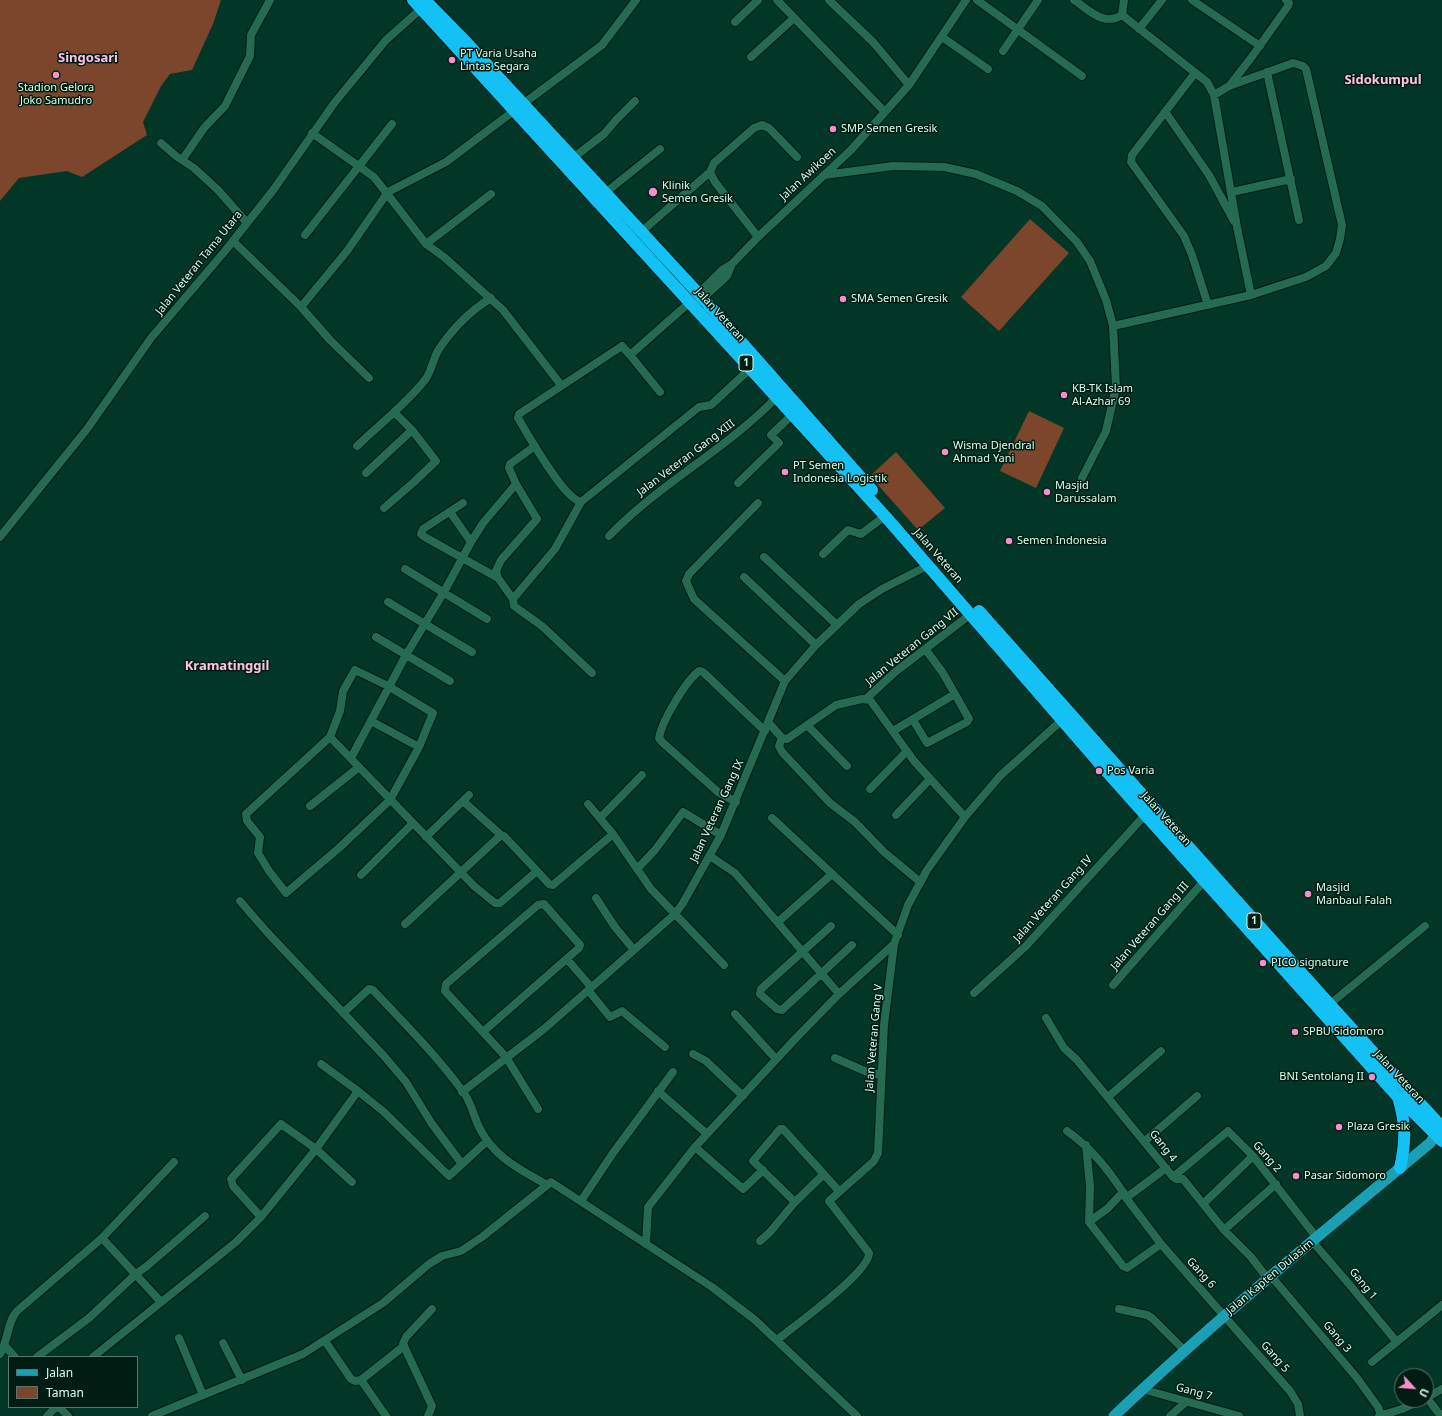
<!DOCTYPE html>
<style>
body{margin:0}
#map{position:relative;width:1442px;height:1416px;overflow:hidden;background:#023727;font-family:"Noto Sans",sans-serif}
canvas{display:block}
.legend{position:absolute;left:8px;top:1356px;width:130px;height:52px;box-sizing:border-box;background:#011c12;border:1px solid #567769;margin:0;padding:5px 7px;list-style:none;font-size:12px;color:#d5ffec}
.legend li{display:flex;align-items:center;gap:8px;height:20px}
.legend b{width:20px;border:1px solid #567769}
.north{position:absolute;left:1394px;top:1368px;width:40px;height:40px;box-sizing:border-box;background:#011c12;border:1px solid #567769;border-radius:50%;rotate:116deg;font-size:11px;font-weight:700;line-height:16px;text-align:center;color:#d5ffec}
.north::after{content:'';display:block;margin:auto;width:14px;height:18px;background:#f98fca;clip-path:polygon(50% 0,100% 100%,50% 72%,0 100%)}
</style>
<div id="map">
<canvas width="1442" height="1416"></canvas>
<ul class="legend">
<li><b style="height:5px;background:#1b9fb4"></b>Jalan</li>
<li><b style="height:11px;background:#7b462b"></b>Taman</li>
</ul>
<div class="north">U</div>
</div>
<script>
const ctx = document.querySelector('canvas').getContext('2d');
ctx.lineJoin = 'round';
function fillPath(path, color) { ctx.fillStyle = color; ctx.fill(path, 'evenodd'); }
function stroke(path, color, width, dash) { ctx.strokeStyle = color; ctx.lineWidth = width; ctx.lineCap = dash ? 'butt' : 'round'; ctx.setLineDash(dash || []); ctx.stroke(path); }
function write(font, color, halo, rows, align = 'center') {
  ctx.font = font + ' "Noto Sans",sans-serif'; ctx.lineWidth = 3; ctx.setLineDash([]); ctx.textBaseline = 'middle'; ctx.strokeStyle = halo; ctx.fillStyle = color; for (const [text, x, y, turn = 0] of rows) {
    ctx.save(); ctx.translate(x, y); ctx.rotate((+turn || 0) * Math.PI / 180); ctx.textAlign = isNaN(turn) ? turn : align; if (halo) ctx.strokeText(text, 0, 0); ctx.fillText(text, 0, 0); ctx.restore();
  }
}
fillPath(new Path2D(`
 M0 0H221L213 24 192 70 170 74 161 86 143 122 147 135 82 177 67 171 19 178 0 201Z
 M1030 219 1069 253 999 331 961 297Z
 M1029 411 1064 428 1036 488 1000 471Z
 M896 452 945 508 918 530 870 476Z`), '#7b462b');
const minor = new Path2D(`
 M777 0 885 112
 M829 0 873 42 909 85
 M977 0 1082 76
 M1074 0C1089 10 1104 27 1122 15L1124 0
 M1192 0 1260 46
 M735 22 758 0
 M1139 29 1162 0
 M942 37 988 69
 M1003 51 1038 0
 M751 57 794 18
 M1267 72 1299 220
 M1195 73 1132 155 1131 162 1184 236 1192 255 1208 305
 M1230 85 1251 58 1288 6 1289 3 1286 0
 M1214 95 1229 86 1293 63 1303 66 1306 69 1342 225 1340 239 1336 253 1326 266 1306 277 1251 295
 M523 104 602 45 636 0
 M1166 113 1209 175 1234 221
 M312 133 374 177 426 244 444 257 503 310 561 385
 M161 143 176 156 194 168 218 190 247 223
 M573 158 604 134 616 120 635 101
 M182 160 204 128 225 106 250 56 251 35 270 0
 M824 175 893 166 944 167 976 174 1017 191 1042 206 1077 242 1090 261 1106 300 1113 326 1116 387 1106 431 1082 478
 M1232 192 1291 179
 M605 193 660 149
 M641 232 710 172
 M305 235 392 124
 M758 237 715 182 710 172 714 163 754 128 762 125 769 128 797 157
 M233 241 301 307 330 340 369 378
 M426 244 491 194
 M694 306 727 276 732 264
 M301 307 347 251 388 192 446 162 515 110
 M1113 326 1251 295 1237 227 1214 95 1207 82 1122 15
 M630 355 660 392
 M751 368 711 405 699 407 684 419 581 502C563 498 529 436 518 418L519 414 622 346 630 355 690 302 722 270 732 264 758 237 851 150 909 85 966 0
 M357 446C380 424 406 404 425 380 432 371 433 358 439 349 453 328 470 311 491 298
 M366 473 412 430
 M738 483 779 443 771 435 792 415
 M463 503 423 529 421 534 423 536 498 578 513 599 514 606 542 626 592 673
 M758 503 689 574 686 581 694 599 785 681
 M384 508 414 482 436 461 412 430 394 412
 M450 512 471 542
 M609 536C659 484 725 450 776 398
 M0 537 87 429 151 338 225 251 274 189 335 102 386 40 422 8
 M823 554 848 530 861 534 885 516
 M764 557 836 624
 M405 569 487 619
 M744 577 816 645
 M498 578 496 571 501 560 537 519 516 484
 M513 599 555 549 581 502
 M388 602 472 652
 M376 637 450 681
 M867 698 895 672 971 614
 M913 720 927 743 967 722 969 719 943 673 926 650
 M371 721 419 747 390 800 339 848 286 893 269 871 258 853 260 837 247 821 246 814 330 737 474 886 495 903H500L537 871 549 884 553 885 613 834 651 889 724 965
 M768 722 782 738 787 739 836 705 862 699 870 700 914 761 965 817
 M807 725 847 766
 M893 731 955 694
 M330 737 340 711 343 691 355 670 388 686 433 713 419 747
 M782 738 779 746 782 752 830 803 855 822 884 852 919 881
 M351 758 406 655 444 592 471 542 483 523 516 484 509 468 510 464 535 446
 M870 789 907 751
 M463 801 501 835
 M736 802 718 792 662 742 659 738C662 721 685 682 699 671L703 672 765 731
 M588 804 613 834
 M310 806 359 767
 M896 815 930 779
 M600 818 642 775
 M772 818 898 935
 M426 837 469 795
 M710 856 735 873 839 994
 M637 869 655 850 683 812 721 835
 M361 875 413 823
 M596 898 615 927 634 950
 M240 901 266 931 384 1056 406 1082 432 1124 462 1164
 M778 922 832 874
 M405 924 501 835 504 836 537 871
 M831 926 761 989 760 994 777 1009 782 1010 852 945
 M567 959 591 987
 M1113 985 1204 881
 M588 990 610 1017 622 1011 665 1047
 M974 993 1026 946 1145 815
 M1330 1004 1425 926
 M343 1013 369 989 373 990C404 1023 437 1056 464 1093 472 1104 474 1118 480 1129 495 1158 520 1169 547 1185
 M735 1014 776 1059
 M1046 1018 1064 1048 1077 1060 1173 1177 1176 1179H1183L1224 1230 1251 1257 1268 1279
 M484 1031 579 948 580 945 544 904 538 905 446 984 445 991 506 1057 538 1109
 M693 1054 706 1061 743 1096
 M835 1058 867 1072 881 1075
 M321 1064 358 1091 384 1112 449 1176 487 1141
 M658 1091 707 1134
 M462 1092 544 1029 675 914 683 903 721 835 785 681 816 645 859 604 882 589 929 565
 M1108 1097 1161 1051
 M1067 1131C1092 1149 1106 1167 1123 1192L1108 1208 1089 1222
 M1145 1141 1197 1096
 M1086 1145 1090 1186 1089 1222 1123 1266 1127 1268 1161 1244
 M695 1147 743 1189 763 1170
 M1173 1177 1228 1131 1253 1156 1317 1238
 M1124 1193 1126 1198 1166 1168
 M1126 1198 1161 1244 1290 1391 1298 1404 1300 1416
 M581 1201 613 1153 673 1072
 M795 1202 753 1161 780 1129H783L839 1191
 M1203 1204 1253 1156
 M261 1217 233 1186 231 1179 281 1124 316 1149 358 1091
 M1224 1230 1276 1184
 M102 1238 161 1302
 M760 1241 770 1232 795 1202 824 1174
 M1312 1241 1349 1284 1396 1341
 M646 1244 648 1207 695 1147 796 1038 839 994 894 944
 M1271 1276 1357 1378 1378 1407 1381 1415
 M1119 1309 1147 1315 1152 1318 1185 1351
 M179 1338 203 1395
 M777 1340C794 1326 870 1272 869 1253L829 1201 874 1161 878 1153 884 1025 894 944 908 905 927 870 965 817 1000 776 1062 720
 M325 1341 351 1379 355 1381 361 1380 404 1346
 M223 1343 242 1380
 M5 1346 15 1357
 M0 1354C8 1342 7 1322 17 1311L102 1238 174 1162
 M37 1357 89 1318 136 1274 147 1266 205 1216
 M93 1357 236 1242 261 1217 316 1149 352 1182
 M1372 1362 1442 1305
 M361 1380 386 1416
 M1142 1389 1239 1416
 M1426 1398 1442 1389
 M1427 1398 1441 1416
 M59 1407 68 1416
 M47 1416 56 1407
 M152 1416 303 1354 383 1303 429 1264 442 1256 461 1251 482 1237 551 1182 712 1287 755 1320 857 1416
 M428 1416 432 1406 403 1344 406 1337 432 1309
 M1170 1416 1186 1402
 M1379 1416 1402 1409 1422 1400`);
const major = new Path2D(`
 M1114 1416C1215 1320 1323 1232 1430 1143L1436 1134`);
const highway = new Path2D(`
 M413 0 885 516 1107 772 1397 1096 1442 1141
 M425 0 467 43 698 293 872 490
 M979 611C1133 783 1285 958 1442 1127
 M1398 1097C1406 1124 1406 1141 1400 1168`);
stroke(minor, '#011c12', 10);
stroke(major, '#011c12', 12);
stroke(highway, '#011c12', 14);
stroke(minor, '#256b52', 8);
stroke(major, '#1b9fb4', 11);
stroke(highway, '#14c1f5', 12);
for (const [x, y, r, color] of [
 [452,60,4,"#f98fca"],
 [56,75,4,"#f98fca"],
 [833,129,4,"#f98fca"],
 [653,192,5,"#f98fca"],
 [843,299,4,"#f98fca"],
 [1064,395,4,"#f98fca"],
 [945,452,4,"#f98fca"],
 [785,472,4,"#f98fca"],
 [1047,492,4,"#f98fca"],
 [1009,541,4,"#f98fca"],
 [1099,771,4,"#f98fca"],
 [1308,894,4,"#f98fca"],
 [1263,963,4,"#f98fca"],
 [1295,1032,4,"#f98fca"],
 [1372,1077,4,"#f98fca"],
 [1339,1127,4,"#f98fca"],
 [1296,1176,4,"#f98fca"]
]) { const dot = new Path2D(); dot.arc(x, y, r, 0, 2 * Math.PI); ctx.fillStyle = color; ctx.fill(dot); stroke(dot, '#011c12', 1.5); }
for (const [x, y, w] of [
 [746,363,14],
 [1254,921,14]
]) { const box = new Path2D(); box.roundRect(x - w / 2, y - 8, w, 16, 3); ctx.fillStyle = '#011c12'; ctx.fill(box); stroke(box, '#d5ffec', 1); }
write('bold 10px', '#d5ffec', null, [
 ["1",746,363],
 ["1",1254,921]
]);
write('11px', '#d5ffec', '#011c12', [
 ["PT Varia Usaha",460,54],
 ["Lintas Segara",460,67],
 ["Stadion Gelora",56,88,"center"],
 ["Joko Samudro",56,101,"center"],
 ["SMP Semen Gresik",841,129],
 ["Klinik",662,186],
 ["Semen Gresik",662,199],
 ["SMA Semen Gresik",851,299],
 ["KB-TK Islam",1072,389],
 ["Al-Azhar 69",1072,402],
 ["Wisma Djendral",953,446],
 ["Ahmad Yani",953,459],
 ["PT Semen",793,466],
 ["Indonesia Logistik",793,479],
 ["Masjid",1055,486],
 ["Darussalam",1055,499],
 ["Semen Indonesia",1017,541],
 ["Pos Varia",1107,771],
 ["Masjid",1316,888],
 ["Manbaul Falah",1316,901],
 ["PICO signature",1271,963],
 ["SPBU Sidomoro",1303,1032],
 ["BNI Sentolang II",1364,1077,"right"],
 ["Plaza Gresik",1347,1127],
 ["Pasar Sidomoro",1304,1176]
], 'left');
write('11px', '#d5ffec', '#011c12', [
 ["Jalan Awikoen",808,174,-43],
 ["Jalan Veteran Tama Utara",199,263,-51],
 ["Jalan Veteran",720,315,48],
 ["Jalan Veteran Gang XIII",686,458,-37],
 ["Jalan Veteran",938,556,49],
 ["Jalan Veteran Gang VII",912,647,-39],
 ["Jalan Veteran Gang IX",717,811,-65],
 ["Jalan Veteran",1166,819,48],
 ["Jalan Veteran Gang IV",1053,899,-48],
 ["Jalan Veteran Gang III",1150,926,-49],
 ["Jalan Veteran Gang V",874,1038,-85],
 ["Jalan Veteran",1399,1077,47],
 ["Gang 4",1163,1146,52],
 ["Gang 2",1267,1157,49],
 ["Gang 6",1201,1273,48],
 ["Jalan Kapten Dulasim",1270,1277,-40],
 ["Gang 1",1363,1284,51],
 ["Gang 3",1337,1337,50],
 ["Gang 5",1275,1357,49],
 ["Gang 7",1194,1392,15]
]);
write('bold 13px', '#ffc2e1', '#011c12', [
 ["Singosari",88,58],
 ["Sidokumpul",1383,80],
 ["Kramatinggil",227,666]
]);
</script>
